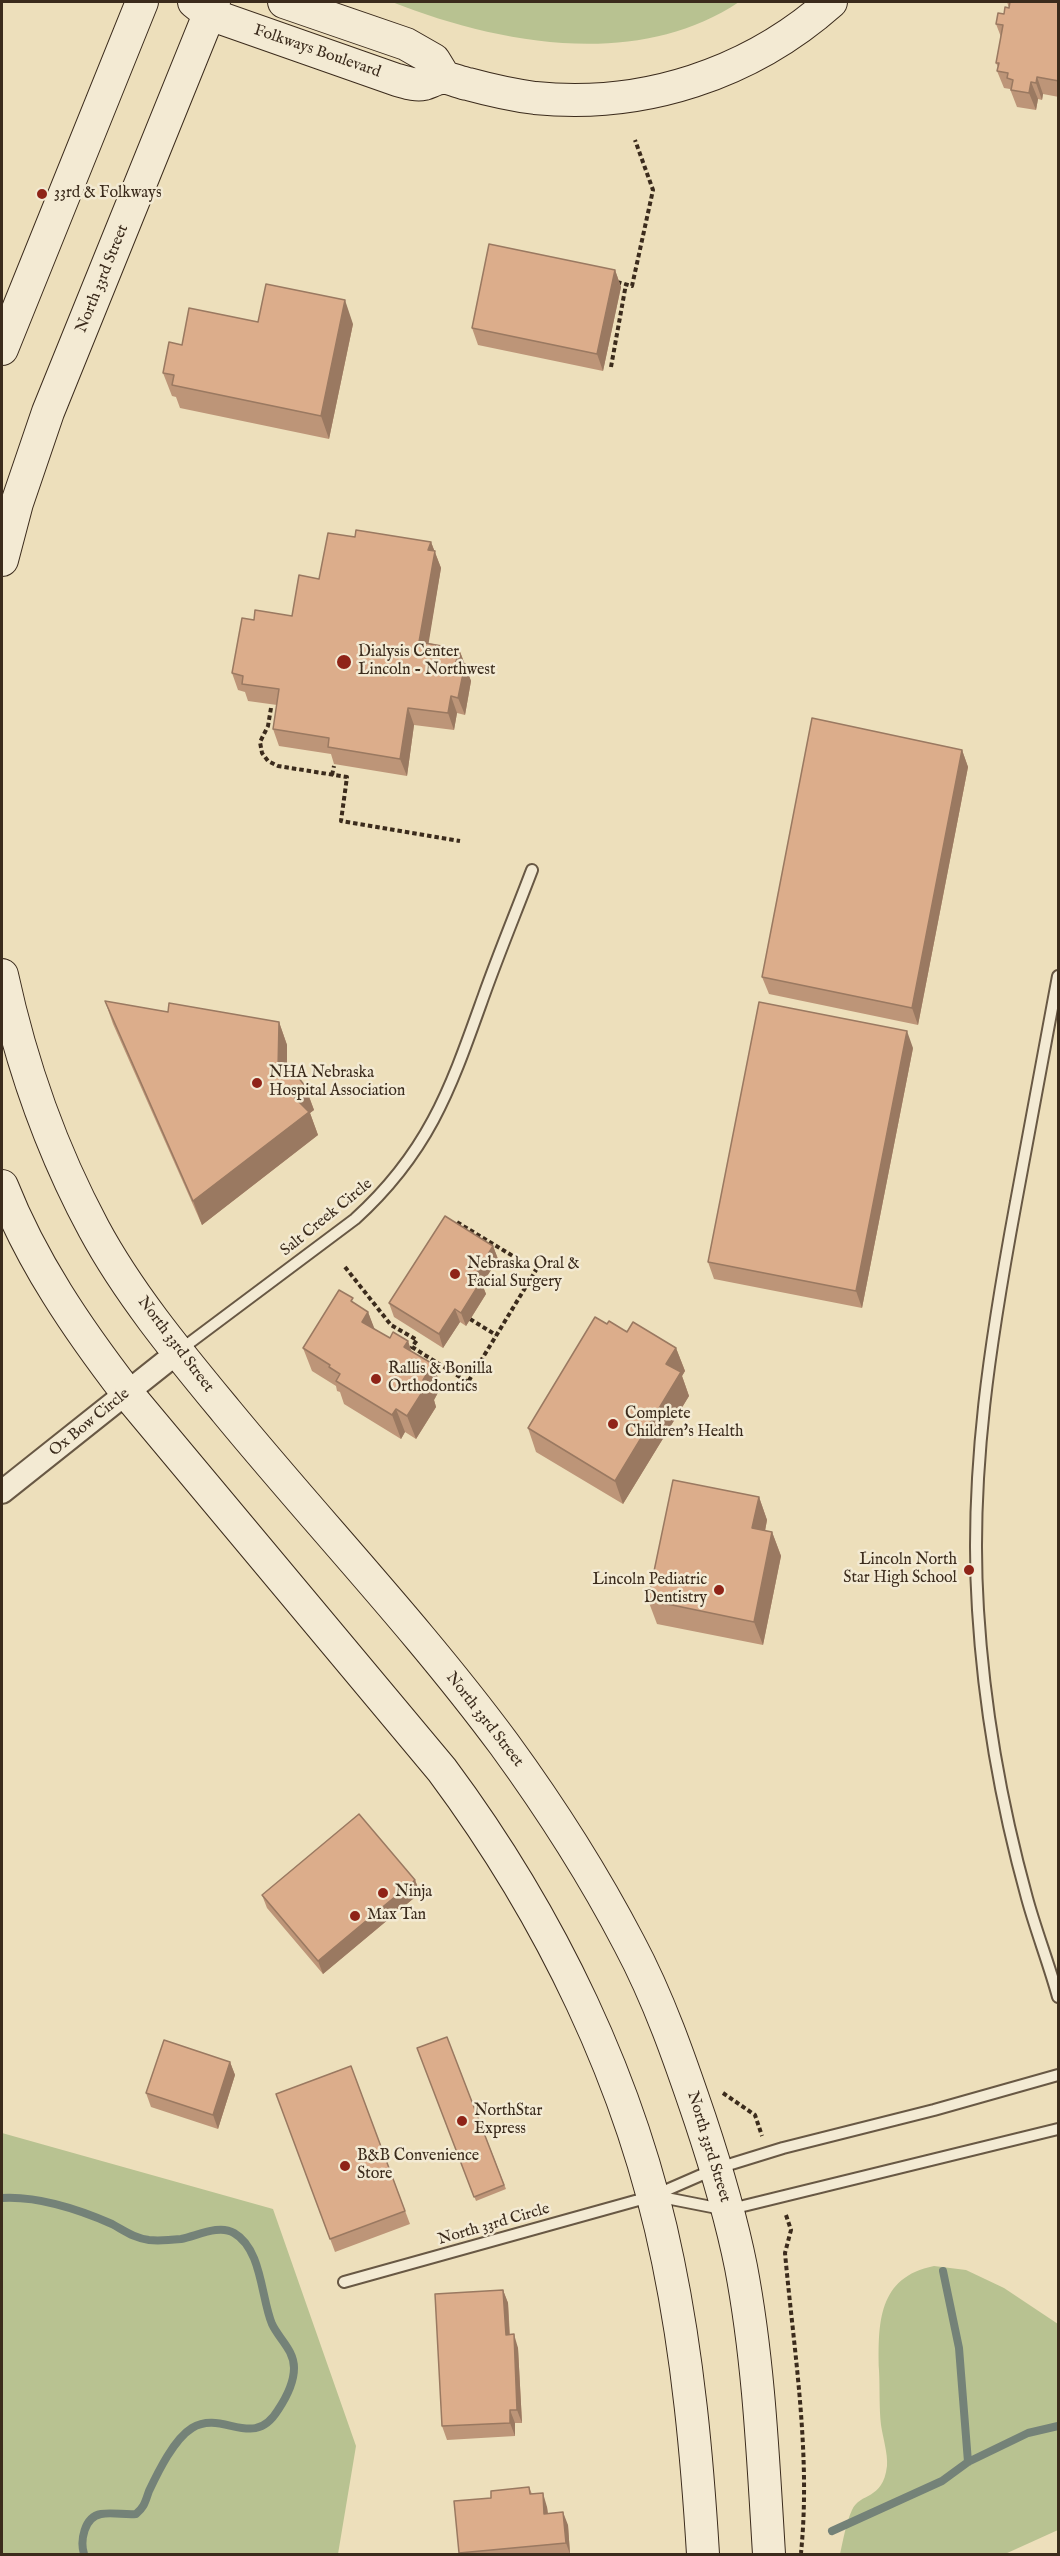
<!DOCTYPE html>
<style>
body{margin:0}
#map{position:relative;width:1060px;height:2556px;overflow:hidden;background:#eddfbb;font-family:"IM FELL English",serif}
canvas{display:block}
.frame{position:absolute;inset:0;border:3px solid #3b2b1c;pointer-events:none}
</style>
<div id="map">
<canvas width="1060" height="2556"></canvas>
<div class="frame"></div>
</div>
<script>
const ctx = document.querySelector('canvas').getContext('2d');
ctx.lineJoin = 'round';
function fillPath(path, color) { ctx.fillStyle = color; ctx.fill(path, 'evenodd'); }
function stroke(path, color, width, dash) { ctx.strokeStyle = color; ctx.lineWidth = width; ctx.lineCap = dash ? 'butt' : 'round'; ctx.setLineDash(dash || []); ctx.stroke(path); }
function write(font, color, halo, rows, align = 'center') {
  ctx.font = font + ' "IM FELL English",serif'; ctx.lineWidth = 5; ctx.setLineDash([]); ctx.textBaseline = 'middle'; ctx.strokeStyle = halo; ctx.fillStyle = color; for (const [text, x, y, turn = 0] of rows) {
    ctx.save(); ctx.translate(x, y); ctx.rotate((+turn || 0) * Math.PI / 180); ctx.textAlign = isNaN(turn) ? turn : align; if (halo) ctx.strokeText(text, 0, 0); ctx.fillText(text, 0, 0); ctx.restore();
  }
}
fillPath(new Path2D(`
 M392 2H739C637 70 499 44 392 2Z
 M2 2133 273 2209 356 2446 338 2554H2Z
 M934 2266 966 2270 1004 2288 1058 2324V2530L1005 2554H840C843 2541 846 2523 852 2510 860 2492 883 2501 887 2466 888 2454 883 2438 881 2425 879 2407 880 2389 879 2370 878 2323 878 2277 934 2266Z`), '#b8c291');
stroke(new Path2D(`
 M2 2198C37 2196 80 2210 112 2224 125 2231 134 2238 149 2240 159 2241 171 2240 181 2239 197 2236 219 2224 234 2233 262 2249 261 2298 272 2324 279 2339 294 2350 294 2368 294 2383 286 2398 278 2410 253 2451 223 2409 192 2428 174 2439 158 2472 149 2491 145 2502 145 2506 136 2514 125 2515 112 2512 101 2514 84 2517 80 2541 84 2554
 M943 2271 959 2348 968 2462
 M832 2531 942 2481 968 2462 1028 2433 1058 2426`), '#748278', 8);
const lane = new Path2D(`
 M1058 976C1044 1052 1030 1127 1016 1202 991 1337 969 1472 978 1610 984 1707 1001 1804 1027 1898 1036 1931 1049 1964 1058 1997
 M180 1350 355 1219C430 1151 451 1087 484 995 499 953 516 912 532 870
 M656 2196 727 2210 1058 2129
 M344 2282 653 2196 715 2169 783 2148 934 2110 1058 2075`);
const street = new Path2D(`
 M2 1492 178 1352`);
const secondary = new Path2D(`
 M194 2 209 14 397 80C405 82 415 86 424 84 431 82 439 77 446 78 453 79 461 83 468 84 490 90 512 95 535 98 643 109 750 74 831 2
 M284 2 406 44 434 60 445 78
 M2 349 142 2
 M2 560 17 503 48 412 214 2
 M2 975C21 1063 51 1149 94 1229 129 1294 179 1354 226 1411 318 1523 418 1628 504 1744 550 1807 593 1874 629 1943 659 1999 680 2060 700 2119 716 2167 731 2217 741 2267 759 2362 763 2458 769 2554
 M2 1186C32 1262 77 1328 127 1393L442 1770C550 1915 632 2083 668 2261 688 2358 697 2456 703 2554`);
stroke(lane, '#685844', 14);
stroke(street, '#685844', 26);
stroke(secondary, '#3b2b1c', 34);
stroke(new Path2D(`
 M617 282 632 286 653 190 635 140
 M611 367 626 284
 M271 708 268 726 260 742 262 753 268 761 278 766 347 777 341 821 460 841
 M332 775 334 766
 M345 1267 391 1325 417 1340 412 1347 468 1382 536 1270 455 1221
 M470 1319 496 1335
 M723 2093 755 2115 762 2136
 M786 2215 791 2230 785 2253C794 2352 811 2453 801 2553`), '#3b2b1c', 4, [4.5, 3]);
stroke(lane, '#f3ead3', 10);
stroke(street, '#f3ead3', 22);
stroke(secondary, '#f3ead3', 32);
fillPath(new Path2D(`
 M1007 2H1059V97L1043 94 1042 100 1038 99 1036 110 1017 107 1010 89 1004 88 997 71 998 67 996 63 1001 37 996 24 1009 8Z
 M615 270 621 287 603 371 478 345 472 328Z
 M258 322 353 324 329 439 180 408 176 397 172 396 163 373 182 345Z
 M355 537 431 542 441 568 428 643 459 649 471 681 465 715 457 713 454 730 414 725 407 776 334 764 331 754 279 746 273 729 277 705 248 701 245 692 238 690 232 673 254 620 292 616 319 579Z
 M962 750 968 767 918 1025 769 994 762 977Z
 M105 1001 168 1012 279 1022 287 1045V1071L305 1086 314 1110 310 1113 318 1135 202 1225 113 1024Z
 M913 1048 862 1308 714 1279 708 1262Z
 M493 1246 498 1259 482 1284 486 1294 466 1326 460 1322 443 1348 394 1317 389 1303Z
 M355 1304 368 1312 374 1329 390 1338 408 1341 411 1351 433 1364 441 1387 434 1400 436 1407 416 1439 405 1432 401 1439 344 1404 340 1392 337 1391 336 1386 312 1371 303 1348Z
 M607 1324 676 1348 685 1371 682 1376 689 1396 623 1504 536 1452 528 1428Z
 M759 1497 767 1520 765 1531 772 1532 781 1556 763 1645 657 1624 648 1600Z
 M415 1880 420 1893 323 1974 267 1908 262 1895Z
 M447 2037 506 2189 476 2201 417 2048Z
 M230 2062 235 2075 218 2129 151 2107 146 2093Z
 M351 2066 410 2224 335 2252 276 2094Z
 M503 2290 508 2303 510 2335 518 2348 522 2423H515V2436L447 2440 442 2426Z
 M529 2487 532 2494 547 2507 548 2513 568 2525 570 2554H460L459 2553 491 2498Z`), '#bd9578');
fillPath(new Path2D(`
 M1037 77 1043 94 1042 100 1036 83Z
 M1031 82 1038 99 1036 110 1029 93Z
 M615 270 621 287 603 371 597 354Z
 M345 300 353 324 329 439 321 416Z
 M431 542 441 568 426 659 419 642 428 550Z
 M459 649 471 681 465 715 458 698 456 662Z
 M451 696 457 713 454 730 448 713Z
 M408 708 414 725 407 776 400 759Z
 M962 750 968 767 918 1025 912 1008Z
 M279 1022 287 1045V1093L278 1069Z
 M907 1031 913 1048 862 1308 856 1291Z
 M305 1086 314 1110 310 1113 318 1135 202 1225 193 1201 293 1096Z
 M493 1246 498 1259 482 1284 486 1294 466 1326 461 1313 474 1277Z
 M455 1309 460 1322 443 1348 439 1334Z
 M368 1312 377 1335 362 1322Z
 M408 1341 416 1365 404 1347Z
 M676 1348 685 1371 682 1376 689 1396 623 1504 615 1481 666 1364Z
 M433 1364 441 1387 434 1400 436 1407 416 1439 407 1416 423 1380Z
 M396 1409 405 1432 401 1439 392 1415Z
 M759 1497 767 1520 761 1552 752 1528Z
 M772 1532 781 1556 763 1645 754 1622Z
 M415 1880 420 1893 323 1974 318 1961Z
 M230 2062 235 2075 218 2129 213 2115Z
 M503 2290 508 2303 510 2348 506 2335Z
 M514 2334 518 2348 522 2423 517 2410Z
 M510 2410 515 2423V2436L510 2423Z
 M543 2493 547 2507 549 2527 544 2514Z
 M563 2512 568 2525 570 2554 566 2543Z`), '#9a7961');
const building = new Path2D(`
 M1008 2H1059V81L1037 77 1036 83 1031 82 1029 93 1011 90 1013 80 1007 78 1008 73 997 71 999 63H996L1003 25 996 24 998 13 1004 14 1005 7 1009 8 1010 2Z
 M489 244 615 270 597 354 472 328Z
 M266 284 345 300 321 416 172 385 174 375 163 373 169 342 182 345 189 308 258 322Z
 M356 530 431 542 428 550 435 551 419 642 459 649 456 662 465 664 458 698 451 696 448 713 408 708 400 759 328 747 329 738 273 729 279 689 242 684 243 676 232 673 242 618 254 620 255 610 292 616 299 575 319 579 328 533 355 537Z
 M812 718 962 750 912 1008 762 977Z
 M105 1001 168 1012 169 1003 279 1022 278 1069 294 1072 305 1086 293 1096 309 1112 193 1201Z
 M759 1002 907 1031 856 1291 708 1262Z
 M445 1216 493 1246 474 1277 481 1281 461 1313 455 1309 439 1334 389 1303Z
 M339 1290 353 1298 351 1301 368 1312 362 1322 390 1338 393 1332 408 1341 404 1347 433 1364 423 1380 428 1383 407 1416 396 1409 392 1415 336 1381 340 1374 329 1367 330 1365 303 1348Z
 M595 1317 607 1324 609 1321 627 1332 633 1322 676 1348 666 1364 681 1372 615 1481 528 1428Z
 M673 1480 759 1497 752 1528 772 1532 754 1622 648 1600Z
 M359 1814 415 1880 318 1961 262 1895Z
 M447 2037 504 2185 474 2197 417 2048Z
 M164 2040 230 2062 213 2115 146 2093Z
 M351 2066 405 2211 330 2239 276 2094Z
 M503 2290 506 2335 514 2334 517 2410H510V2423L442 2426 435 2294Z
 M529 2487 530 2494 543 2493 544 2514 563 2512 566 2543 459 2553 454 2501 491 2498V2491Z`);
fillPath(building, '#dcad8b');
stroke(building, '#9a7961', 1.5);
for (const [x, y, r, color] of [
 [42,194,6,"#8f2418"],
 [344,662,8,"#8f2418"],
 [257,1083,6,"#8f2418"],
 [455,1274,6,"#8f2418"],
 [376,1379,6,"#8f2418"],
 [613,1424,6,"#8f2418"],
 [969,1570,6,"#8f2418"],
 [719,1590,6,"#8f2418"],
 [383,1893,6,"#8f2418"],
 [355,1916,6,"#8f2418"],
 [462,2121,6,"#8f2418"],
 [345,2166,6,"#8f2418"]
]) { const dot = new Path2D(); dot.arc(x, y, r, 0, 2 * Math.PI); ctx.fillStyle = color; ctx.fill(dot); stroke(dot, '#f3ead3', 2); }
write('16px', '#3b2b1c', '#f3ead3', [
 ["Folkways Boulevard",317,52,19],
 ["North 33rd Street",103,279,-68],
 ["Salt Creek Circle",327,1218,-39],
 ["North 33rd Street",175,1345,53],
 ["Ox Bow Circle",90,1423,-39],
 ["North 33rd Street",484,1720,52],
 ["North 33rd Street",708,2147,73],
 ["North 33rd Circle",494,2225,-16]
]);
write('16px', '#3b2b1c', '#f3ead3', [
 ["33rd & Folkways",54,194],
 ["Dialysis Center",358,653],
 ["Lincoln - Northwest",358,671],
 ["NHA Nebraska",269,1074],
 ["Hospital Association",269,1092],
 ["Nebraska Oral &",467,1265],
 ["Facial Surgery",467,1283],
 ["Rallis & Bonilla",388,1370],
 ["Orthodontics",388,1388],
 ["Complete",625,1415],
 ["Children's Health",625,1433],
 ["Lincoln North",957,1561,"right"],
 ["Star High School",957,1579,"right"],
 ["Lincoln Pediatric",707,1581,"right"],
 ["Dentistry",707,1599,"right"],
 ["Ninja",395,1893],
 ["Max Tan",367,1916],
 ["NorthStar",474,2112],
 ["Express",474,2130],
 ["B&B Convenience",357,2157],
 ["Store",357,2175]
], 'left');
</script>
